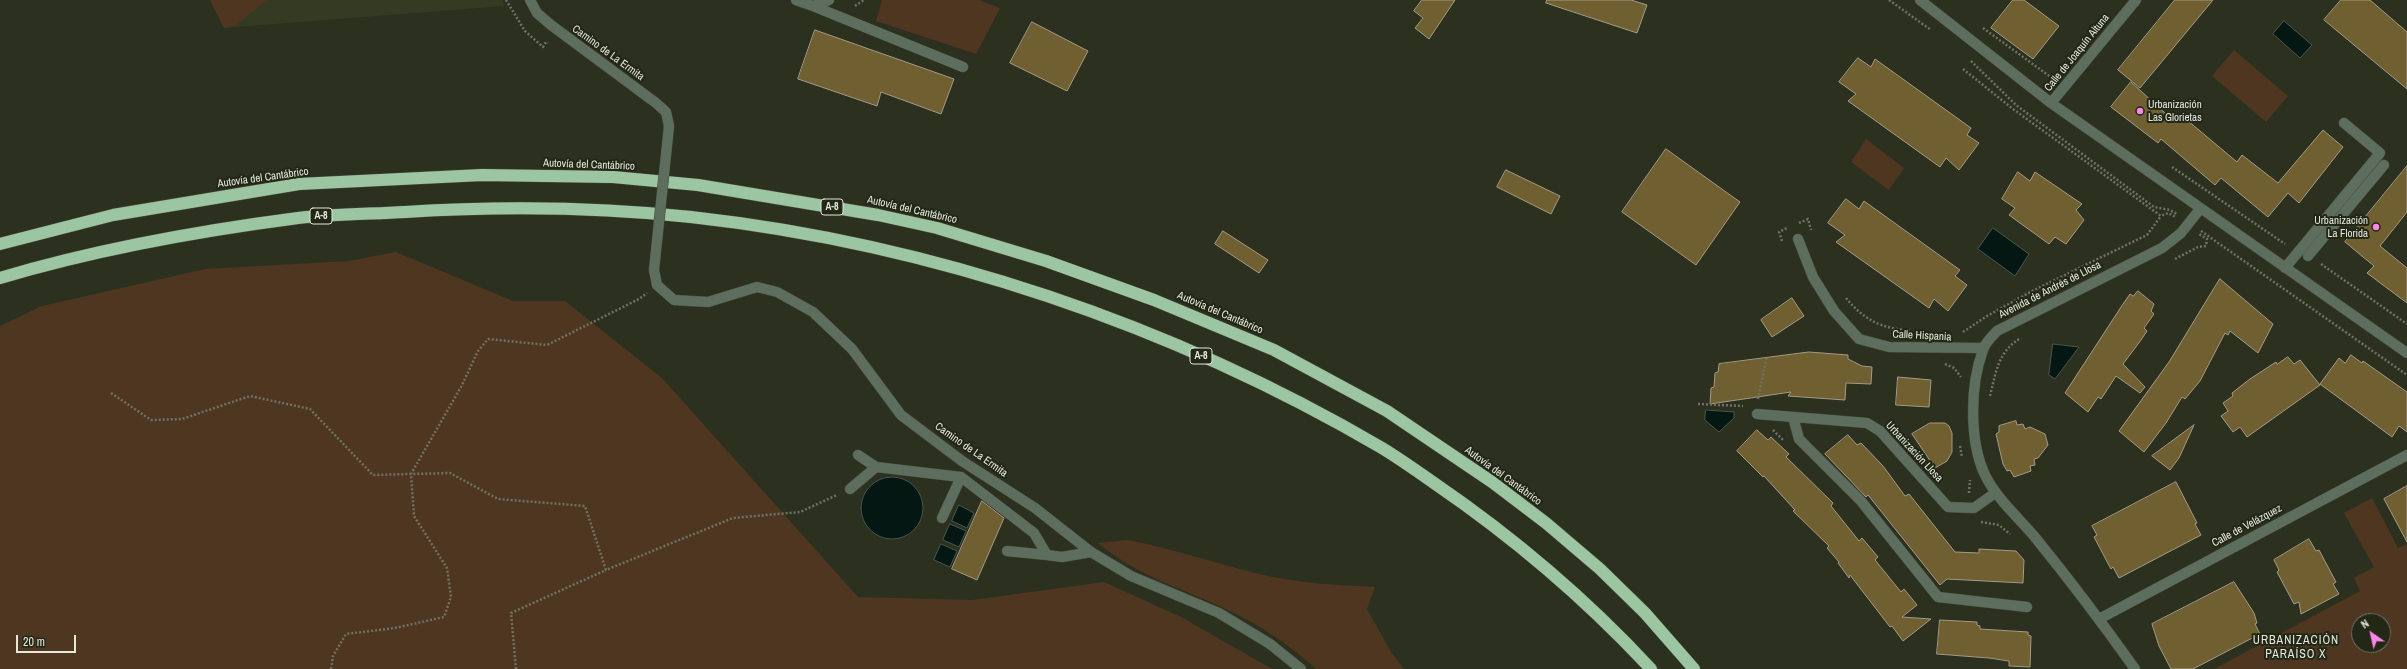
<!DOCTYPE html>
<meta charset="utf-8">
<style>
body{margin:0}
#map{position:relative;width:2407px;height:669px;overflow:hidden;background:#2c301f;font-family:"Archivo Narrow",sans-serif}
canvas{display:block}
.north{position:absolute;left:2351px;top:613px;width:40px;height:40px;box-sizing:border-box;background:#232716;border:1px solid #717466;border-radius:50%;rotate:326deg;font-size:11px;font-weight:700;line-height:16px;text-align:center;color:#e5e8dd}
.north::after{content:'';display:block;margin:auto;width:14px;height:18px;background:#f987e8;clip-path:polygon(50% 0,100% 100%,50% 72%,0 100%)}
.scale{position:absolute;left:16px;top:635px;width:60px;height:18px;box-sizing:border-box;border:2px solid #e5e8dd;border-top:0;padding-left:5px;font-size:12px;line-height:14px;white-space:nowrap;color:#e5e8dd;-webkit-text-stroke:3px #232716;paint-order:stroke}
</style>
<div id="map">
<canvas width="2407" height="669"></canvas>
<div class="north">N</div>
<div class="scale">20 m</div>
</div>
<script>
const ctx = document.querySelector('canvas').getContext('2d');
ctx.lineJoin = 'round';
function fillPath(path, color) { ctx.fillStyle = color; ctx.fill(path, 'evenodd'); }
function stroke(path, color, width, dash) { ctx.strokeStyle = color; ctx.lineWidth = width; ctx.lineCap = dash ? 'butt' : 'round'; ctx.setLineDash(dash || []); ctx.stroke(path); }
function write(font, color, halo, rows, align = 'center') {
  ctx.font = font + ' "Archivo Narrow",sans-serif'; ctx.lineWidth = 4; ctx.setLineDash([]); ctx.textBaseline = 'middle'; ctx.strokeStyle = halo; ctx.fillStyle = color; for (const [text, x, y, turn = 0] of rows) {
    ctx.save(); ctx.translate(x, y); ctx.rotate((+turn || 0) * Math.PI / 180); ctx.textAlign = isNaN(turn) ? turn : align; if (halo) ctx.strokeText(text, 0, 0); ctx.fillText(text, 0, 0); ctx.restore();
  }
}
fillPath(new Path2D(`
 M210 0H503L504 6 224 28Z`), '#353a23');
fillPath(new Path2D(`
 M210 0H267L235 26 224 28Z
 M882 0H979L1000 8 976 54 876 21Z
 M2234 50 2288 96 2266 122 2212 76Z
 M1866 139 1904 168 1889 190 1851 162Z
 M396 252 513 301H565L662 378 858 597 972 600 1104 582 1183 618 1272 669H0V326L42 306 205 269 349 261Z
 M2372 498 2398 548 2407 544V669H2214L2360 591 2354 578 2374 567 2344 513ZM2359 621H2383V645H2359Z
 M1128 540C1173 549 1215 563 1259 574 1297 583 1335 585 1375 587L1367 609 1391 652 1404 669H1316C1292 647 1266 629 1236 614 1189 590 1139 578 1098 543Z`), '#4f3620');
const water = new Path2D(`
 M2284 21 2312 45 2300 58 2273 34Z
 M1993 228 2029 254 2015 276 1978 249Z
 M2053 344 2079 347 2055 379 2049 375Z
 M1706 410 1734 412V418L1719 432 1705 420Z
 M861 508a31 31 0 1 1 62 0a31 31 0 1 1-62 0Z
 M959 505 974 513 967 528 952 521Z
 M950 524 966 531 959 547 943 540Z
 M941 544 957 551 950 567 934 560Z`);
fillPath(water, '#041713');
stroke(water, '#485650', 1);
const building = new Path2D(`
 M1422 0H1455L1429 39 1415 28 1423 18 1414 11Z
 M1547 0H1631L1647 5 1637 33 1546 3Z
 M2013 0H2024L2059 26 2033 59 1991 28Z
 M2175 0H2213L2140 88 2118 70Z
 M2341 0H2370L2407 32V89L2324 20Z
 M1032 22 1088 51 1067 91 1010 63Z
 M815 30 954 79 941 114 881 92 877 106 798 79Z
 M1858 58 1871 67 1875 59 1971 128 1967 135 1979 143 1959 170 1946 158 1940 167 1848 101 1856 94 1839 82Z
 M2131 82 2176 123 2181 115 2237 162 2242 155 2278 183 2323 130 2343 147 2299 203 2288 193 2268 217 2221 178 2215 185 2161 139 2158 143 2111 107Z
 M1666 149 1740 202 1696 265 1622 212Z
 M2407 166V212L2380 246 2407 268V303L2367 273 2374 266 2345 242Z
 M1506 170 1560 196 1551 214 1497 187Z
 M2018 172 2030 181 2035 172 2082 204 2076 210 2084 220 2066 244 2055 237 2049 244 2009 215 2015 208 2002 199Z
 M1846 199 1859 209 1864 201 1960 270 1955 276 1967 285 1948 311 1934 299 1929 308 1836 242 1845 235 1828 223Z
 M1223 231 1268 260 1259 273 1215 244Z
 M2220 279 2273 324 2258 353 2230 331 2228 335 2225 333 2200 381 2185 399 2182 397 2166 423 2144 452 2119 431 2169 362Z
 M2138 291 2154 304 2151 311 2154 314 2144 328 2147 331 2141 340 2123 364 2145 387 2140 393 2116 376 2101 399 2098 397 2088 412 2065 393 2121 307 2130 294 2133 296Z
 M1792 298 1804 316 1772 337 1761 320Z
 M1809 352 1848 355V359L1862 366 1872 367 1871 384 1846 383 1845 400 1788 396 1791 392 1710 404 1711 388 1714 387 1715 373 1718 372 1719 364Z
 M2351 355 2362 363 2363 361 2407 392V432L2399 426 2392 437 2320 384 2339 358 2345 363Z
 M2288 357 2294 364 2300 360 2320 385 2247 437 2240 427 2233 432 2221 416 2228 411 2223 403 2233 396 2232 393 2250 379 2276 362 2277 364Z
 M1898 377 1931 380 1929 407 1896 405Z
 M2016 421 2017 425 2023 424 2025 429 2030 427 2045 434 2048 445 2038 458 2034 459 2035 465 2030 466 2031 471 2014 477 2010 470 2007 471 2003 464 1996 434 1999 432V426Z
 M1930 423H1945L1949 426 1952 433V452L1947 461 1935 468 1912 434Z
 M2194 425 2179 458 2170 470 2152 456Z
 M1757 430 1768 440 1771 437 1789 454 1786 457 1833 503 1831 506 1859 541 1862 538 1878 557 1875 560 1901 592 1904 589 1917 605 1902 617 1931 619 1903 641 1892 626 1890 627 1850 575 1849 578 1838 563 1839 562 1827 548 1829 546 1793 511 1795 510 1764 476 1763 477 1737 451Z
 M1848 435 1857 445 1861 443 1883 466 1905 496 1909 494 1955 552 1979 553V549L2016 551 2024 560 2023 583 1947 579 1940 585 1868 495 1866 497 1825 454Z
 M2176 482 2197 523 2195 524 2201 535 2119 578 2113 567 2111 569 2094 537 2097 535 2092 526Z
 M2407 486V542L2384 499Z
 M982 501 1004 518 977 580 952 569Z
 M2309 539 2316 551 2319 550 2336 582 2333 584 2339 594 2301 614 2299 602 2294 604 2277 572 2279 570 2274 560Z
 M2234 582 2254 613 2257 623 2255 624 2260 634 2193 669H2171L2159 646 2152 624Z
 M1940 620 1977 622V625L1980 626V629L2028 632V635L2031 636 2030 667 2009 666V661L1989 658 1937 654Z`);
fillPath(building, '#705f31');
stroke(building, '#a39b87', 1);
const lane = new Path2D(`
 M2308 256 2384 165
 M858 455 876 467
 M850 489 876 467 961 477 1034 533 1047 555 1062 557 1091 552
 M942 518 961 477
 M1007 551 1047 555`);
const street = new Path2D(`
 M530 0 537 13 551 25 656 103 666 112 669 126
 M796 0 813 6 829 0
 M1920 0 2051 103 2407 353
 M813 6 963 67
 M2051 103 2136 0
 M1798 239 1813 277 1834 311 1859 339 1889 347 1983 348
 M2285 268 2380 153 2344 123
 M654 270 657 285 674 300 708 302 757 287 777 292 813 312 852 349 901 415 962 461 1035 508 1091 552 1131 576 1219 613 1270 644 1301 669
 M1757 414 1867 423 1880 431 1948 507 1974 508 1995 493
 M1793 417 1799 439 1861 501 1938 597 2027 607
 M2099 619 2407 455
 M2135 669C2103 624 2069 579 2034 536 2017 516 1997 499 1985 475 1969 441 1970 385 1983 350 1985 343 1992 336 1997 331L2162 248 2181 233 2200 209`);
const highway = new Path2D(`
 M0 244 113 215 299 184 482 175 613 177 698 185 878 215 937 228 1046 261 1154 300 1274 350 1387 411 1492 482 1546 523 1600 569 1645 613 1694 669
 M0 278C97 249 198 231 298 218 333 214 370 214 405 212 500 206 597 207 691 217 934 244 1172 325 1382 448 1400 459 1417 471 1434 483 1513 537 1586 599 1651 669`);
stroke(lane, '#4a4d3d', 11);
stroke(street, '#4a4d3d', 11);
stroke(highway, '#4a4d3d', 13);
stroke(new Path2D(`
 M506 0 525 31 543 47 546 42 548 43
 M1889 0 1931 30
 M855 6 864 0
 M1983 28 2052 78
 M1971 61 2016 105 2154 207 2170 210 2177 214
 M1963 69 2013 109 2161 216 2168 213 2176 217
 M2172 167 2285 244
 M1799 223 1808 219 1811 230
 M2201 231 2407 375
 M1782 241 1779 232 1787 228
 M2175 259 2198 247 2206 246 2207 239 2199 234
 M2321 264 2407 324
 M1846 298C1864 320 1882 329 1910 330
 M1963 332 1987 316 2032 291 2147 235 2161 216
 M1945 364 1954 368 1961 377
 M111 393 151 420 182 419 250 396 310 409 373 475 450 473 498 499 585 506 606 570 733 518 800 512 837 495
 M1990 396C1996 372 1998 351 2021 338
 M1758 399 1767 356
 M1698 404 1743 406
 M1773 430 1784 441
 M1960 446 1962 457
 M1969 493 1970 480
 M1981 522 1999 525 2010 534
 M331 669 333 656 346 634 395 628 444 617 451 597 447 568 414 516 411 474 461 387 478 351 488 339 547 345 639 299 647 293
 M516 669 511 613 606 570`), '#6f7263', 2.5, [2, 2]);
stroke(lane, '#5d6e5f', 10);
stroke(street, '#5d6e5f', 10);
stroke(highway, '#9cc6a1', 12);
const streetBridge = new Path2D(`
 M654 270 669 126`);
stroke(streetBridge, '#4a4d3d', 11, []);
stroke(streetBridge, '#5d6e5f', 10);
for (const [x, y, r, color] of [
 [2140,111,4,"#f987e8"],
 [2376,227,4,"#f987e8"]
]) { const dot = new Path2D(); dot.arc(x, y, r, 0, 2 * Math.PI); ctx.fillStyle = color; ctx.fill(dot); stroke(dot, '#232716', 1.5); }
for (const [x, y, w] of [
 [832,207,22],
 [321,216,22],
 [1201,356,22]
]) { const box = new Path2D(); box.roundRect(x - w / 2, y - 8, w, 16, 3); ctx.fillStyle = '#232716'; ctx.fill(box); stroke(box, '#e5e8dd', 1); }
write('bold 10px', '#e5e8dd', null, [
 ["A-8",832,207],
 ["A-8",321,216],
 ["A-8",1201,356]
]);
write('11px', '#e5e8dd', '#232716', [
 ["Camino de La Ermita",608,53,36],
 ["Calle de Joaquín Altuna",2077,53,-51],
 ["Autovía del Cantábrico",589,165,2],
 ["Autovía del Cantábrico",263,178,-8],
 ["Autovía del Cantábrico",912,210,13],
 ["Avenida de Andrés de Llosa",2050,290,-27],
 ["Autovía del Cantábrico",1220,313,23],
 ["Calle Hispania",1922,336,3],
 ["Camino de La Ermita",971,450,35],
 ["Urbanización Llosa",1914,452,47],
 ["Autovía del Cantábrico",1503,476,36],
 ["Calle de Velázquez",2247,526,-28]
]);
write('11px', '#e5e8dd', '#232716', [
 ["Urbanización",2148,105],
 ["Las Glorietas",2148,118],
 ["Urbanización",2368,221,"right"],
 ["La Florida",2368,234,"right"]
], 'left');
ctx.letterSpacing = '1px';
write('12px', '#e5e8dd', '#232716', [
 ["URBANIZACIÓN",2296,641],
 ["PARAÍSO X",2296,655]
]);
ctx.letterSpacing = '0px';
</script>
